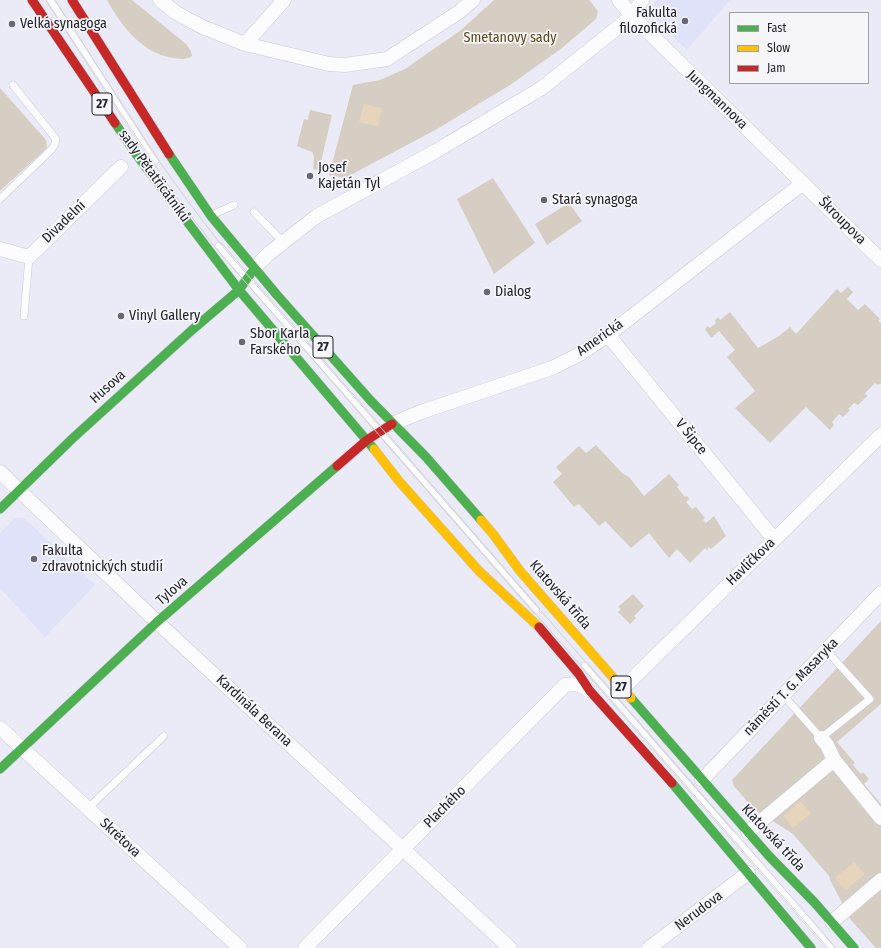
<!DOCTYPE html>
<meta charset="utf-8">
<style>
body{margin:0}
#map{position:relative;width:881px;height:948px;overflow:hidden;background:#eaebf6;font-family:"Fira Sans Condensed",sans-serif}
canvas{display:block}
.legend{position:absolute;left:729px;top:12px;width:140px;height:72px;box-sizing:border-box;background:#f5f5fa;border:1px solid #a0a1a7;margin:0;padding:5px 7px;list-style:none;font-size:12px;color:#21222b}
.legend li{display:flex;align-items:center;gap:8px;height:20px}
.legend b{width:20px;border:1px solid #a0a1a7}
</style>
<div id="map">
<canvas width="881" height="948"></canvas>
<ul class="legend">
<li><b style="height:5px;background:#4caf50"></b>Fast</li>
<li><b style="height:5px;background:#ffc107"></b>Slow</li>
<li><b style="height:5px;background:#c62828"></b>Jam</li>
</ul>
</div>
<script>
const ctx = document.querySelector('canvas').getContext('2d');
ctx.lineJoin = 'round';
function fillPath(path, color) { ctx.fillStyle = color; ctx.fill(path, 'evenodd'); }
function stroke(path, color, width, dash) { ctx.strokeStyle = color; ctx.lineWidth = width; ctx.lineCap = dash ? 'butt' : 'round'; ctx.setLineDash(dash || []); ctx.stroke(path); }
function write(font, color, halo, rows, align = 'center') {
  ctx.font = font + ' "Fira Sans Condensed",sans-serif'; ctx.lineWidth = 3.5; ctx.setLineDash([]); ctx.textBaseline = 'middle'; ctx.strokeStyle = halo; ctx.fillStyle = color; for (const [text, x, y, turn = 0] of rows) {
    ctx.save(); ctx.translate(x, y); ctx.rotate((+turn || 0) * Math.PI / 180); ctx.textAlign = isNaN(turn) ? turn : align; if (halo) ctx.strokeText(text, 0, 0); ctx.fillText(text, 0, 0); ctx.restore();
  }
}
fillPath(new Path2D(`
 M657 0H730L687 50 652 16 651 8Z
 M15 518H24L95 585 45 637 0 588V533Z`), '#dfe2f9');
fillPath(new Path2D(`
 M107 0H132L186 44 191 51 192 56C187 60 179 59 173 58 142 53 122 27 107 0Z
 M494 0H589L598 11 596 19 562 48 510 85 437 129 345 178 329 175 353 85 380 80 405 69 461 30Z
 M0 88 46 140 47 148 0 191Z
 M310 110 332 115 319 170 313 169 314 156 312 152 297 146 304 119 308 120Z
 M493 178 535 243 494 274 457 199Z
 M569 203 582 221 547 245 535 224Z
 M848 287 853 292 847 299 858 310 865 304 880 319 878 321 881 323V383L878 385 875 383 865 393 867 396 858 405 854 403 848 409 850 410 843 417 839 414 832 422 834 425 830 430 806 407 770 443 735 408 755 391 727 357 735 350 719 331 711 338 705 329 708 326 710 328 716 323 715 320 718 317 720 320 730 312 758 348 779 336 790 327 796 334 837 289 841 293Z
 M596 445 622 473 629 477 644 496 669 474 679 485 677 487 685 497 687 496 689 499 686 502 692 509 696 507 705 518 703 520 706 523 714 516 726 536 711 549 709 547 707 550 705 548 690 563 677 549 669 558 649 533 631 548 605 521 599 526 579 504 574 507 553 482 562 474 556 467 579 446 586 453Z
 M633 594 644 606 634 616 636 618 630 624 618 612 621 609 618 607Z
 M881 621V704L837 742 855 763 853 765 861 774 863 772 869 779 864 784 881 804V948H876L851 920 830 880 829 876 793 834 754 809 734 786 732 780Z`), '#d6cec3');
fillPath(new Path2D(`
 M364 104 382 108 378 126 359 122Z
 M800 801 811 813 793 828 783 816Z
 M854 862 865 874 846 890 835 878Z`), '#e6d5ba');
const lane = new Path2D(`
 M50 0 155 161
 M0 199 52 149 55 144 56 139 13 85
 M254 212 283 242
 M212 215 234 205
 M219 246 536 610
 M24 316 29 257
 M585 666 831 948
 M783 695 821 738 870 699 826 650
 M88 808 164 736`);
const street = new Path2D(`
 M160 0 175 12 189 20 205 28 245 44 329 64 345 65 387 59 459 12 473 0
 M619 0 632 16 881 260
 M245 44 284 0
 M0 249 29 257 121 167
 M254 269 267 255 317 216 436 151 542 88 632 16 642 0
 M608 335 774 539
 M392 424 421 412 552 368 580 354 608 335 803 183
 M0 472 157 622 510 948
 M622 689 881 435
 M0 728 240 948
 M821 738 827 745 834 760 881 818
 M702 780 881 593
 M748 832 834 760
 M832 922 881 880
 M305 948 565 685 577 684 588 690
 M649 948 748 873`);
const fast = new Path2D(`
 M115 123 136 154 239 290 374 449
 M169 154 211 216 277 295 371 401 426 457 481 520
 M0 509 73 438 192 330 239 290 254 269
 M631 698 769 856 815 903 854 948
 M0 769 157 622 337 466
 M672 783 811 948`);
const slow = new Path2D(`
 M374 449 398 480 479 571 539 627
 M481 520 493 534 520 571 631 698`);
const jam = new Path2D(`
 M32 0 115 123
 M72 0 169 154
 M337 466 367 440 392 424
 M539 627 578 673 590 691 672 783`);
stroke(lane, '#c8c9d3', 8);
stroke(street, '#c8c9d3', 15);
stroke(fast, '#c8c9d3', 10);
stroke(slow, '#c8c9d3', 10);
stroke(jam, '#c8c9d3', 10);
stroke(lane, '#fcfcfe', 7);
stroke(street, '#fcfcfe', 14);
stroke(fast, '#4caf50', 9);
stroke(slow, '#ffc107', 9);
stroke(jam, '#c62828', 9);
stroke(new Path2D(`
 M46 0 176 197 219 252 828 948
 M55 0C88 50 119 101 152 151 175 184 199 217 224 248L734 832
 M825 936 836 948`), '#d1d2d5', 1);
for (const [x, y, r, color] of [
 [685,21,4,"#676872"],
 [12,24,4,"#676872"],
 [310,176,4,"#676872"],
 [544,200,4,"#676872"],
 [487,292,4,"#676872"],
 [121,316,4,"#676872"],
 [242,342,4,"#676872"],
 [34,559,4,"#676872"]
]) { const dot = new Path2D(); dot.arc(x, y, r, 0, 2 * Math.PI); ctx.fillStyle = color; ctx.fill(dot); stroke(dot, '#f5f5fa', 1.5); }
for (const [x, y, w] of [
 [102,104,20],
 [323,347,20],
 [621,687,20]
]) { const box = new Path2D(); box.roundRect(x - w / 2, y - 11, w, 22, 3); ctx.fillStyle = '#f5f5fa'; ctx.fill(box); stroke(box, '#21222b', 1); }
write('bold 13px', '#21222b', null, [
 ["27",102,104],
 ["27",323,347],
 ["27",621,687]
]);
write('14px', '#21222b', '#f5f5fa', [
 ["Fakulta",677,13,"right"],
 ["filozofická",677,29,"right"],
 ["Velká synagoga",20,24],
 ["Josef",318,168],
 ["Kajetán Tyl",318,184],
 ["Stará synagoga",552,200],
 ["Dialog",495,292],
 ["Vinyl Gallery",129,316],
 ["Sbor Karla",250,334],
 ["Farského",250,350],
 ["Fakulta",42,551],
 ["zdravotnických studií",42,567]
], 'left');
write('14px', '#5f4612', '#f5f5fa', [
 ["Smetanovy sady",510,38]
]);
write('14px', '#21222b', '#f5f5fa', [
 ["Jungmannova",717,100,44],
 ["sady Pětatřicátníků",154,176,54],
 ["Škroupova",842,221,45],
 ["Divadelní",64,222,-44],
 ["Americká",600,338,-35],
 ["Husova",108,387,-42],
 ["V Šipce",691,437,51],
 ["Havlíčkova",751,562,-44],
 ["Tylova",172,591,-41],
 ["Klatovská třída",560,595,49],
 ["náměstí T. G. Masaryka",791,687,-46],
 ["Kardinála Berana",254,711,43],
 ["Plachého",445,807,-45],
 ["Skrétova",120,838,43],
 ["Klatovská třída",773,838,47],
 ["Nerudova",699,911,-37]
]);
</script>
